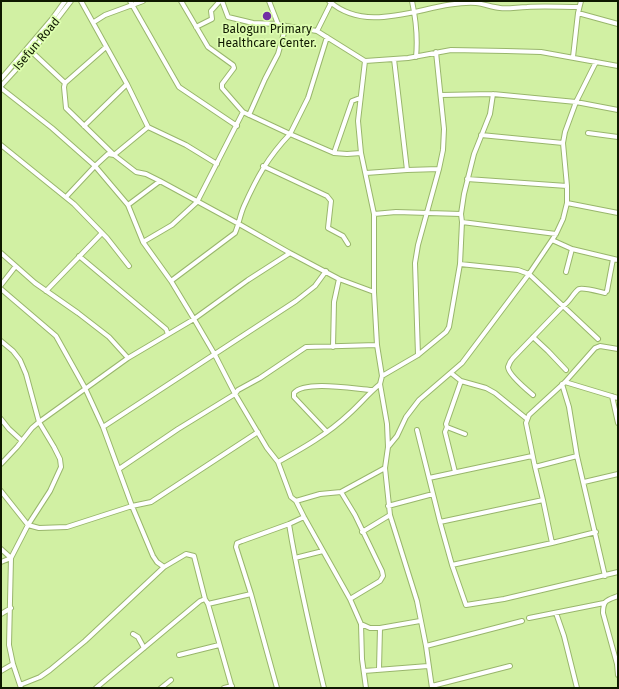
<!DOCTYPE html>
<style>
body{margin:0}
#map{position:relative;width:619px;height:689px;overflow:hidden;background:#d1f0a3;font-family:"Fira Sans",sans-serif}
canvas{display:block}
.frame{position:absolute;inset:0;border:2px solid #0f1900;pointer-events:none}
</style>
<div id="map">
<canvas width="619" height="689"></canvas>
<div class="frame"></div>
</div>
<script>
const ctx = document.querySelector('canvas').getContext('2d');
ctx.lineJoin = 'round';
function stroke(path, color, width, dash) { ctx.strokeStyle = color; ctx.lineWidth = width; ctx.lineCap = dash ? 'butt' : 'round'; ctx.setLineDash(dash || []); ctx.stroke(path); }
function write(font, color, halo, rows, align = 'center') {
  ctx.font = font + ' "Fira Sans",sans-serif'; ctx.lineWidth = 3.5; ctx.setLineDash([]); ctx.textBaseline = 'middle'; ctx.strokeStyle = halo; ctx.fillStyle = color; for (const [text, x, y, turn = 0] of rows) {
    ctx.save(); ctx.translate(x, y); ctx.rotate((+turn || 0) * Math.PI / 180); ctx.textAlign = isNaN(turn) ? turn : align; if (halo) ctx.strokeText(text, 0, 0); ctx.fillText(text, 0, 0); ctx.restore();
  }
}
const minor = new Path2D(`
 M81 1 127 84 148 127 186 145 217 164
 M130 1 179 87 237 126
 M181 1 208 47 233 65 234 68 222 84V88L243 112 290 134 308 98 327 37
 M222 1 228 17 253 23 278 24 286 26 317 31 365 61 408 58 451 50 506 51 541 52 618 66
 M269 1 278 24
 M329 1C371 38 429 0 476 3 484 4 492 7 500 8 509 9 518 7 527 7 544 6 562 7 579 7
 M412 1C416 20 418 38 416 57
 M578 13 618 24
 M94 22 105 15 143 1
 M196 27 212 19 211 11 220 1
 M317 31 331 3
 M106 47 65 83 64 87 66 108 114 155 136 172 146 174 160 181 239 224 290 253 339 279 374 292
 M32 52 65 83
 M573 57 578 13 581 1
 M394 59 407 170
 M1 79 52 19 65 1
 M1 86 32 52 71 1
 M1 88 52 128 95 166 128 205 143 242 171 281 194 319 215 355 235 394 267 448 278 462 291 497 296 501 304 517 350 599 361 624 362 659 366 688
 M441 95 493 94 576 102 618 110
 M249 115 265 79 278 54 286 26
 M84 126 127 84
 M588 133 618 137
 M481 135 563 143
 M1 145 74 204 107 238 129 266
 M334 153 352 101 360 98
 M361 153 374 214 396 212 461 214
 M263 166 327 196 331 201 328 228 343 236 348 244
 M366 173 407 170 439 169
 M467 179 567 186
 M66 197 95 166 108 154 114 155 148 127
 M567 203 618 213
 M128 205 160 181
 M374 214V292L377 345 382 376 380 384 387 424 388 447 385 468 390 515 417 601 426 646 432 688
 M462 222 556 234
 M552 240 572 249 618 260
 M143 242 172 225 197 202 243 112
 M1 253 35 283 78 313 109 337 128 358
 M79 256 153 318 166 329 168 334
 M460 264 518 270 529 274 598 339
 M566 272 572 249
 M171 281 235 233C239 224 240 215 244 206 257 177 268 157 290 134L334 153 347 154 361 153 358 121 365 61
 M1 285 15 267
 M1 289 56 336 85 388 103 427 132 506 153 556 157 562 164 567
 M46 291 102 233
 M607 291 613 259
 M533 337 548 351 566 370
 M1 341 13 351 20 360 26 374 39 422 54 447 60 459 61 467 50 491 28 525 11 558 9 645 13 664 21 688
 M333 347 334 302 339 279
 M418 355 415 263 418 245 439 169 443 150 444 129 436 52
 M451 373 461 381 486 388 495 393 527 419
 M382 376 418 355 446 332 449 327 460 264 462 222 461 214 464 194 474 154 490 114 493 94
 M461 381 446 424 447 427 465 434
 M565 382 618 398
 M562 384 569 407 577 456 605 576
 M533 395C527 390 508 374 508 367 509 364 511 360 513 358L563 306C570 302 573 293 579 289 583 287 600 292 605 293
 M612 396 618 423
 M1 419 9 429 21 440
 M103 427 296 301 315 286 326 271
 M447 427 445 432 455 472
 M417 430 440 522 452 565 466 605 504 599 618 572
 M327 432 294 397V393C305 380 355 389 372 390
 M388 447 397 436 406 417 419 400 462 363 529 274 556 234 563 219 567 203V186L563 143 565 132 576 102 596 62
 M577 456 535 467 526 423 529 415 565 382 595 348 600 346 618 349
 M278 462C303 448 328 434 349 414 360 404 369 393 380 384
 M1 464 17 447 32 428 39 422 128 358 194 319 248 280 290 253
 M535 467 543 500
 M119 469 178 429 235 394 238 390 260 378 306 347 377 345
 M429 478 532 456
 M584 482 618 474
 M1 491 28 525 39 528 67 527 132 506 151 502 258 432
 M341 492 355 515 382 571 383 576 380 581 350 599
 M296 501 320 494 341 492 385 468
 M388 506 433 494
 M440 522 543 500 552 543
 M289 524C298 579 311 634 324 688
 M362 532 390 515
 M1 549 11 558 1 562
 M295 558 323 551
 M452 565 552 543 596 532
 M618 596C607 600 603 600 603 613L617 664 618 675
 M208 604 251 594
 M556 613 564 636 577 688
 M1 614 11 608
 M529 618 604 603
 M361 624 370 628H380L420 621
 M133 634 138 637 144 648
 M426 646 522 621
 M179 655 219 645
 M379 669 380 628
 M1 671 13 664
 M364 671 428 666
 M20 685 40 677 50 670 85 641 164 567 186 554 194 556 205 599
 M432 686 510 666
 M96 688 200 601 205 599 208 604 232 688
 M161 688 171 680
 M224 688 232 686
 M277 688 251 594 236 547 237 543 242 541 289 524 304 517`);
stroke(minor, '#99b66c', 6);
stroke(minor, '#fff', 4);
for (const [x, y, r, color] of [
 [267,16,5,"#7230a4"]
]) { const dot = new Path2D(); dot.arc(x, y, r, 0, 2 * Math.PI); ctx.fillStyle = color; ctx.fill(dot); stroke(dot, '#defeb0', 1.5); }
write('12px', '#0f1900', '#defeb0', [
 ["Balogun Primary",267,30],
 ["Healthcare Center.",267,44]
]);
write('12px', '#0f1900', '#defeb0', [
 ["Isefun Road",37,44,-50]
]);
</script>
